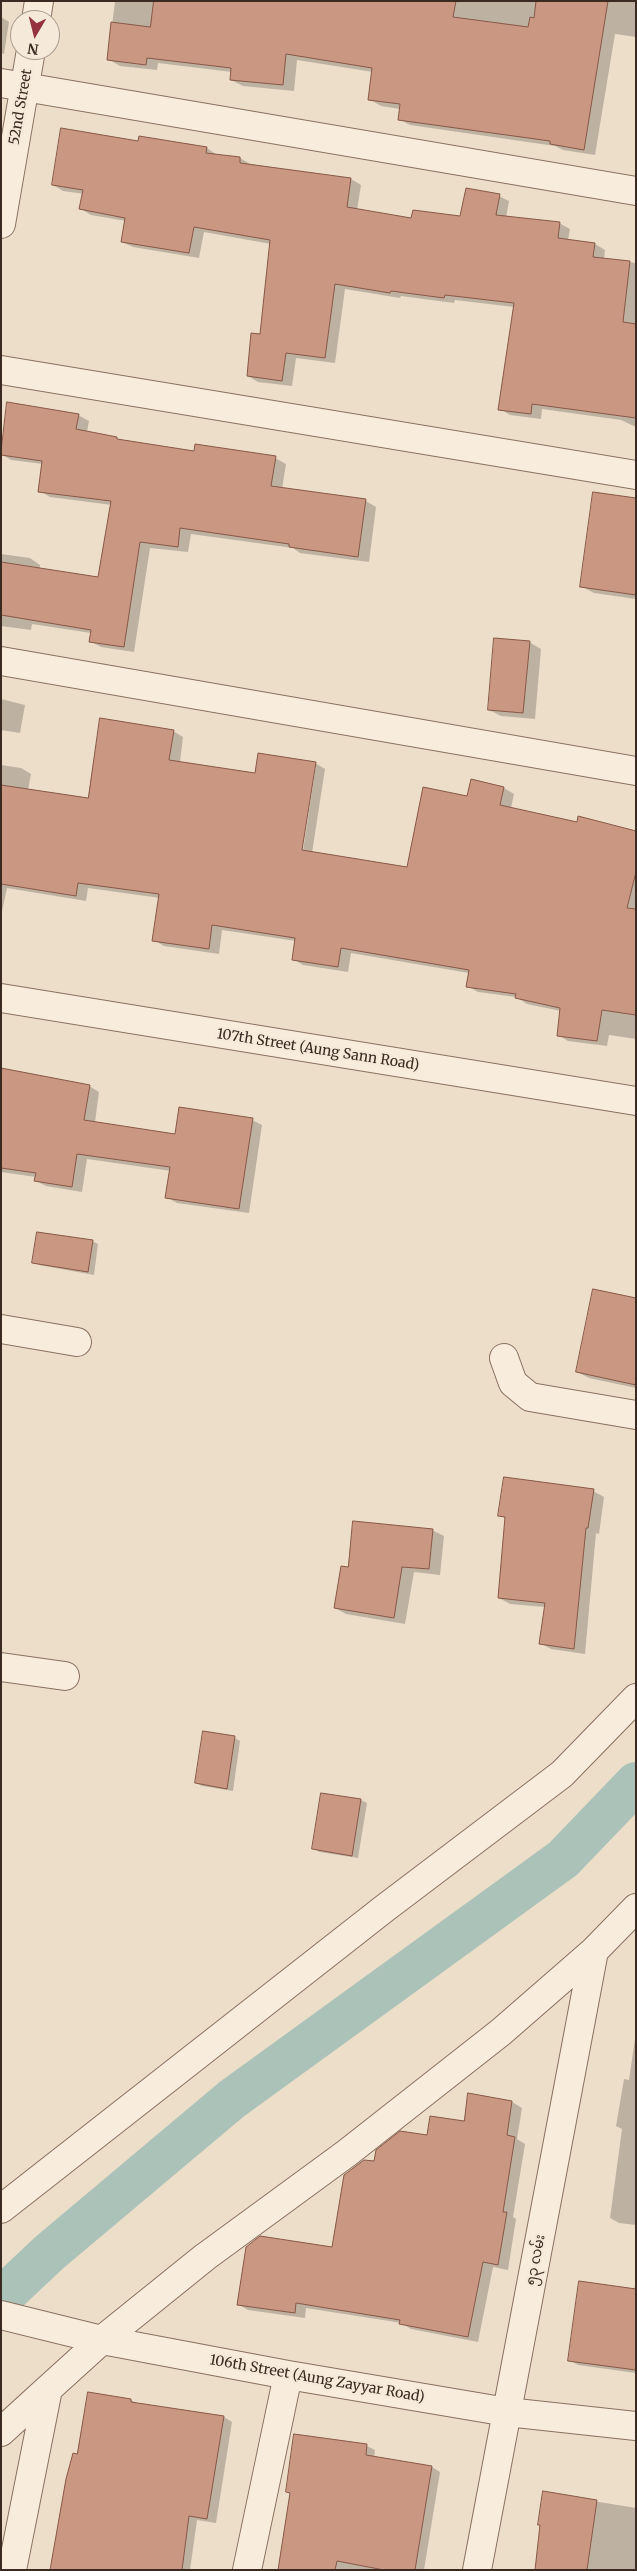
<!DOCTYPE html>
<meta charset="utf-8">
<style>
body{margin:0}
#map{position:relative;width:637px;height:2571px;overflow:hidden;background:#eddeca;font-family:Merriweather,serif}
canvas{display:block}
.frame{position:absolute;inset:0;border:2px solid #3a2a22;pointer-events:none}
.north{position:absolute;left:10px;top:10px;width:50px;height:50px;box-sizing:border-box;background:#f5e9d9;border:1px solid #aa9d90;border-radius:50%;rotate:188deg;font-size:14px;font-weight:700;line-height:20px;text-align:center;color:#3a2a22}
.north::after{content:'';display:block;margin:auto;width:18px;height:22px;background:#95323f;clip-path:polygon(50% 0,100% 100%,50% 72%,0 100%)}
</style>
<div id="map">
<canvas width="637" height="2571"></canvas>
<div class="frame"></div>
<div class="north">N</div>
</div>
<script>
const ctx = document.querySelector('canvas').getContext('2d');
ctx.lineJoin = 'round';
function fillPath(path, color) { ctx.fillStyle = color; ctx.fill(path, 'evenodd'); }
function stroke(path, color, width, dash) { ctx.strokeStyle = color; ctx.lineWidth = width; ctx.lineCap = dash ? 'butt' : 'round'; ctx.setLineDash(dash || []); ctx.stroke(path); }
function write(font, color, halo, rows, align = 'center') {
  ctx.font = font + ' Merriweather,"Noto Sans Myanmar",serif'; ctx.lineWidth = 4.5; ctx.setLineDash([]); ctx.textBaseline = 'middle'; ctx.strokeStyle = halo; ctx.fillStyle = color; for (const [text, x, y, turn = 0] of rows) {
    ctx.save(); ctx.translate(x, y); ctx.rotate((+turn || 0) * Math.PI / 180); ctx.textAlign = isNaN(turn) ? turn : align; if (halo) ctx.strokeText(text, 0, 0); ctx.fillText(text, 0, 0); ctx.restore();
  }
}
fillPath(new Path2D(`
 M115 1H636V37L615 34 595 155 563 150 555 146 410 125 399 119 400 109 381 106 369 99 373 72 297 60 294 91 243 86 231 80 232 72 158 63 157 70 120 66 108 59Z
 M1 17 9 22 4 54 1 53Z
 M140 137 207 148 217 155 240 158 250 164 351 179 361 185 357 210 413 219 461 218 499 196 509 201 506 218 559 223 570 229 568 240 595 244 605 250 604 259 636 263V427L621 420 542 409 541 419 510 415 500 409 514 307 455 300 454 303 401 296 400 298 345 289 335 363 296 358 292 386 258 382 248 376 261 336 271 244 204 232 199 258 133 247 122 242 126 221 91 215 81 209 84 194 63 191 53 185 139 143Z
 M8 404 78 415 89 421 87 432 121 441 195 452 275 458 286 464 282 489 366 501 376 507 369 562 300 553 293 548 191 534 188 552 150 548 134 652 101 647 90 641 91 633 32 624 31 630 1 626V554L30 558 40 565V569L99 579 112 505 50 497 40 491 43 464 11 460 1 454Z
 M636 499V599L594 593 581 586Z
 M529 642 541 649 535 719 501 716 489 710Z
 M1 699 25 705 20 733 1 730Z
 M173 731 183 737 180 762 256 775 315 763 325 769 312 853 408 868 468 797 504 788 514 794 511 808 578 823 636 832V1039L609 1035 607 1046 568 1041 558 1035 561 1011 527 1004 516 997 478 992 467 986 469 973 351 953 348 972 303 965 293 959 296 941 222 930 219 954 164 946 154 940 160 898 88 888 86 901 7 888 1 916V765L21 768 31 774 28 790 89 799ZM314 765H316L302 857 300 856Z
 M1 1070 89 1086 99 1092 95 1122 176 1135 252 1120 262 1125 249 1213 177 1203 166 1197 171 1171 87 1159 82 1192 46 1186 36 1181V1177L1 1172Z
 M92 1241 98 1244 94 1275 39 1265 33 1262Z
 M636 1299V1388L589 1378 577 1372Z
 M593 1491 604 1497 599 1534 596 1533 585 1654 551 1649 540 1643 545 1607 510 1604 499 1598 506 1519 500 1515Z
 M432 1530 444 1536 440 1575 414 1572 405 1624 346 1614 335 1608 349 1569Z
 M235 1738 240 1741 233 1791 202 1786 196 1783Z
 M322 1794 361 1800 367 1803 358 1858 319 1852 314 1848Z
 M636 2032V2225L619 2223 610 2218 622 2129 616 2126 624 2079 629 2080Z
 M469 2094 512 2102 522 2108 517 2139 525 2144 513 2217 516 2219 508 2270 493 2267 478 2342 411 2329 402 2323 306 2308 305 2318 248 2310 238 2304 333 2249 375 2163 428 2136 465 2123Z
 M636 2281V2373L578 2365 569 2360 634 2290Z
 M131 2400 138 2404 224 2417 232 2422 216 2523 197 2520 190 2570H51L78 2455Z
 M295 2435 367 2446 375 2450 374 2458 432 2467 440 2472 424 2570H278L291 2494 287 2491Z
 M544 2493 636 2508V2570H537Z`), '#0003');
stroke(new Path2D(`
 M1 2298 50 2252 232 2099 563 1859 636 1783`), '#aac2b8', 42);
const building = new Path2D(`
 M154 1H456L453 17 528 27 530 17 534 18 536 1H608L584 150 550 144V141L398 120 400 104 368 100 372 68 286 54 283 85 230 80 231 68 147 58 146 65 107 60 111 22 150 27Z
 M61 128 138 141 139 136 207 147 206 153 240 157V163L351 178 347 207 411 218 413 210 460 216 466 188 500 194 496 215 560 222 558 238 595 243 593 257 630 261 623 322 636 324V418L532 404 531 414 498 410 514 303 445 295 444 298 391 291 390 293 335 284 325 358 286 353 282 381 247 376 251 333 260 334 270 240 194 227 189 253 121 242 125 218 79 209 83 190 52 185Z
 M7 402 79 414 76 429 117 437V439L194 451 195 444 276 456 271 486 366 499 358 557 289 547V544L180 528 178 547 140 542 124 647 89 642 91 630 1 615V562L98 577 111 501 38 492 42 461 1 455Z
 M593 492 636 498V595L580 587Z
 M494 638 530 641 523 713 488 710Z
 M100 718 174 730 169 760 255 773 258 753 316 762 302 850 407 867 423 787 467 796 471 779 504 787 500 805 577 822 578 816 636 831V872L627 908 636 909V1015L602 1010 597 1041 557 1036 560 1008 515 998 516 994 466 987 469 970 341 948 338 967 292 960 295 938 212 925 209 949 152 941 159 894 78 883 76 896 1 884V785L88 798Z
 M1 1068 90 1085 84 1120 175 1134 179 1107 253 1118 239 1209 165 1198 170 1167 77 1154 72 1187 34 1181 36 1173 1 1168Z
 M37 1232 93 1240 88 1272 32 1263Z
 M593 1289 636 1298V1385L576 1372Z
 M504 1477 594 1489 588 1528H586L574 1649 539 1644 545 1603 498 1598 505 1517 498 1516Z
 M353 1521 433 1529 429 1569 402 1567 394 1618 334 1608 341 1566 348 1567Z
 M203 1731 235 1736 227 1789 195 1783Z
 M321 1793 361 1799 352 1856 312 1849Z
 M468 2093 512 2101 507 2135 515 2137 503 2212H507L498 2265 483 2262 468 2337 399 2324 400 2320 296 2303 295 2313 237 2305 246 2247 260 2236 332 2247 344 2175 364 2160 374 2161 376 2150 400 2131 427 2135 430 2116 464 2121Z
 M579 2281 636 2289V2370L568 2361Z
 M88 2392 131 2399V2402L224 2416 207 2519 189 2516 182 2570H50L66 2479 73 2453 77 2454Z
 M294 2434 367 2444 366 2455 432 2466 415 2570H384L337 2561 335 2570H278L290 2493 286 2492Z
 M543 2491 597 2500 587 2570H535L540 2525H538Z`);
fillPath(building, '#c99782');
stroke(building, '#875746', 1);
const minor = new Path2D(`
 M36 20 39 1
 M1 83 636 191
 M1 224 31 50
 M1 370 636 475
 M1 661 636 771
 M1 998 636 1101
 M1 1329 77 1342
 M504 1358 513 1383 530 1397 636 1415
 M1 1667 65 1676
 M1 2209 385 1908 562 1774 636 1698
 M1 2315 102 2340 288 2375 507 2412 636 2426
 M1 2432 48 2389
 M12 2570 48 2389 102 2340 205 2257 347 2153 501 2032 594 1951 636 1908
 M247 2570 288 2375
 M477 2570 594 1951`);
stroke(minor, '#89705f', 30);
stroke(minor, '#f8ecdd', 28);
write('14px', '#3a2a22', '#f5e9d9', [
 ["52nd Street",21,107,-80],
 ["107th Street (Aung Sann Road)",318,1050,9],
 ["၅၃ လမ်း",536,2260,-79],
 ["106th Street (Aung Zayyar Road)",317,2379,10]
]);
</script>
